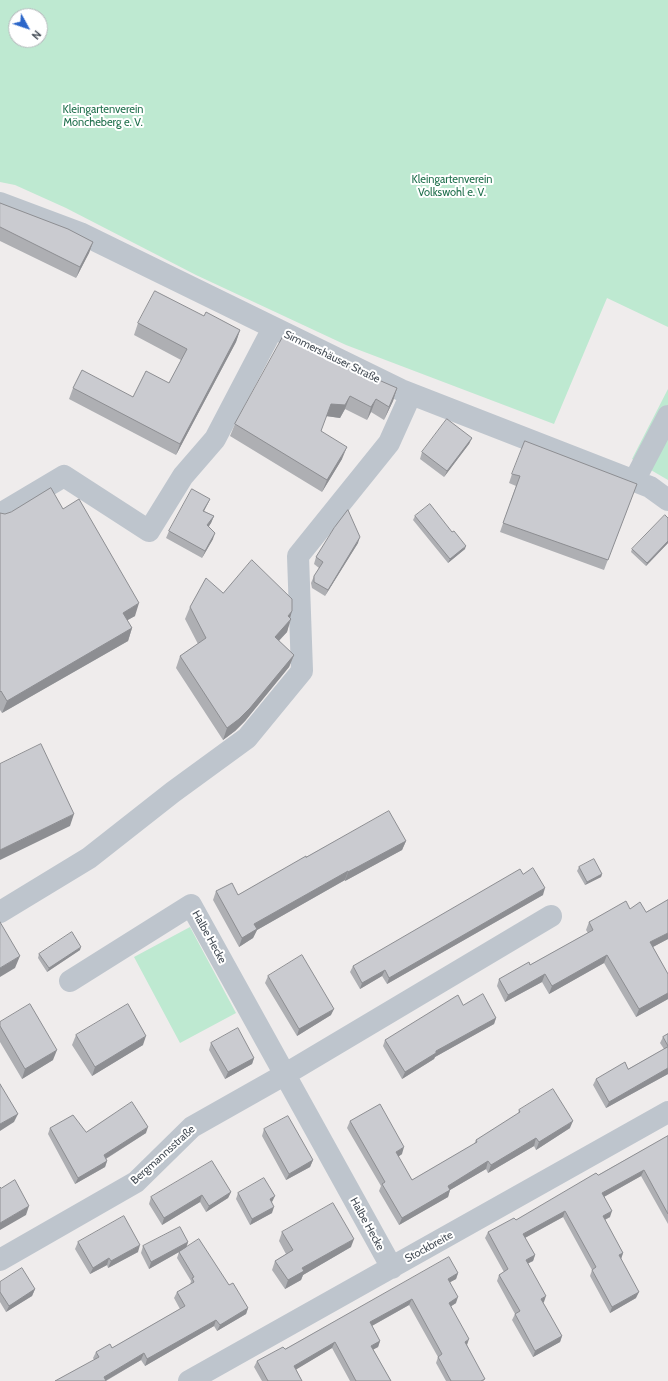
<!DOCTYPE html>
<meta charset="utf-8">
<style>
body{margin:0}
#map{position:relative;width:668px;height:1381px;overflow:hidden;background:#efecec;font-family:Cabin,sans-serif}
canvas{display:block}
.north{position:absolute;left:8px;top:8px;width:40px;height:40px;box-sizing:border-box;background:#fff;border:1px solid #b5b8bc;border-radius:50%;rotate:130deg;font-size:11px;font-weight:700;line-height:16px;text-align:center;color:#464e57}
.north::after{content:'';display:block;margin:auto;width:14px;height:18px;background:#2b66c9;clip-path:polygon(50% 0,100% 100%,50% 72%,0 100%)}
</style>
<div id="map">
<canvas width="668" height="1381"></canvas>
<div class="north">N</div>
</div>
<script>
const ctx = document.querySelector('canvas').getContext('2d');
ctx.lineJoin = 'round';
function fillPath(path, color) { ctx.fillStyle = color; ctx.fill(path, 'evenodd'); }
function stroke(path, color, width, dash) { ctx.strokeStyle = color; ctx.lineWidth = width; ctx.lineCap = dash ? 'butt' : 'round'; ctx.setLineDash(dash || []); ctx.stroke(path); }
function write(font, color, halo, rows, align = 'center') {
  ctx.font = font + ' Cabin,sans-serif'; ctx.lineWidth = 4; ctx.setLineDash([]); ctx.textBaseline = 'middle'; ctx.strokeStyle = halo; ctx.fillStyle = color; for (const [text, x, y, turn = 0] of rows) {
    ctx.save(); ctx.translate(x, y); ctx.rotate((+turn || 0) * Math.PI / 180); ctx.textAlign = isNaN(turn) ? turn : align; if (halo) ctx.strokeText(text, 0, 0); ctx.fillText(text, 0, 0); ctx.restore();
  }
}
fillPath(new Path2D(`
 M0 0H668V327L607 298 554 424 346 345 196 275 66 208 15 185 0 182ZM16 16H40V40H16Z
 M668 389V480L632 459Z
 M190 927 236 1013 180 1043 134 957Z`), '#bee9d1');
stroke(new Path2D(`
 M0 203 80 233 401 390 650 487 668 500
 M634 481 668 416
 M0 514 64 476 149 531 183 476 215 439 273 328
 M0 912 89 858 173 792 247 738 302 671 298 556 389 443 411 394
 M70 981 191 905 392 1268
 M0 1260 136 1182 192 1127 284 1075 551 916
 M189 1381 668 1112`), '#bec5cd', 22);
fillPath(new Path2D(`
 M0 203 93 242 89 253 76 278 0 241Z
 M204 316 240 330 236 342 176 455 69 399 73 388 133 397 169 383 181 360 134 335 138 323Z
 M358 371 397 388 393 401 384 420 371 412 367 420 345 409 340 418 326 416 321 431 342 459 322 492 230 436 235 424Z
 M472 438 469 444 444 477 420 459 422 452Z
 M512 474 637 484 604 570 500 532 516 486 509 483Z
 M210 499 204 511 214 516 211 523 209 526 213 539 202 558 166 538 169 531Z
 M63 509 135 616 127 620 132 628 128 641 2 713 0 710V513L5 514Z
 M415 516 465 549 448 563 413 520Z
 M668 518V543L646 566 631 552 632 549Z
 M358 543 325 596 312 588 311 583 314 576 319 568 314 564 316 557Z
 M223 593 290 618 287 632 279 641 294 655 289 667 245 721 235 731 223 740 176 668 180 656 198 644 185 619 190 607Z
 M406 841 402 850 345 881V880L257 930 253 938 239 947 213 900 216 891 238 895 306 857Z
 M579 867 602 874 601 877 585 885 577 871Z
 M523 874 543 895 387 984 382 976 360 989 350 972 353 966Z
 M668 900V939L653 947 668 974V999L636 1017 604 963 549 994 542 982 505 1002 497 986 499 979 530 965 588 933 586 930 589 922 630 909 646 912Z
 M80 950 47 972 38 958 39 954Z
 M268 976 331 1015 297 1036 265 983Z
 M463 1005 496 1018 494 1024 435 1057 434 1059 402 1079 383 1046 385 1040Z
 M0 1022 53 1060 22 1079 0 1042Z
 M668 1034V1074L606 1108 593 1085 596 1079 628 1069 664 1049 660 1043 663 1037Z
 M76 1035 143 1045 92 1076 72 1045Z
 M211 1043 254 1058 252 1064 225 1079 209 1050Z
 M519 1110 570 1128 536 1150 534 1146 488 1173 486 1169 450 1190 448 1197 399 1225 379 1191 381 1186 347 1128 350 1121 402 1154 398 1157 412 1180 474 1144 476 1140 518 1114Z
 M50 1128 86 1132 146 1133 106 1159 107 1161 105 1167 75 1184 48 1134Z
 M264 1129 313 1160 310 1167 286 1180 262 1136Z
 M668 1136V1224L641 1176 604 1197 610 1217 605 1220 623 1253 621 1259 636 1298 610 1313 590 1276 592 1270 563 1217 525 1238 535 1255 533 1261 528 1263 544 1302 543 1303 562 1336 560 1342 533 1357 512 1320 515 1314 497 1281 499 1275 504 1272 485 1238 488 1232 516 1220 598 1175Z
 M231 1192 228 1198 206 1212 200 1202 162 1225 149 1204 151 1197Z
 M238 1193 272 1202V1213L250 1225 236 1199Z
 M282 1232 351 1247 303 1275 301 1280 285 1289 272 1270 275 1261 286 1254 279 1241Z
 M78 1242 138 1252 108 1268 107 1265 90 1274 75 1249Z
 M188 1242 186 1248 229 1285 248 1308 246 1314 217 1331 214 1326 145 1366 141 1360 106 1381 93 1358 96 1352 112 1348 180 1309 174 1298 177 1292 190 1285 191 1281 177 1258 179 1252 149 1269 141 1253 143 1246Z
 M458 1273 456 1279 450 1282 456 1303 451 1306 467 1345 484 1381H446L436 1363 438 1357 409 1305 372 1326 380 1341 378 1347 373 1349 391 1381H350L332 1348 296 1369 302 1381H262L254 1367 257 1361Z
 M0 1282 35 1289 32 1296 6 1312 0 1302Z`), '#aeafb3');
fillPath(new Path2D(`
 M93 242 89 253 76 278 80 267Z
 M240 330 236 342 176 455 180 444Z
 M397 388 393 401 384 420 389 407Z
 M350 396 345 409 340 418 326 416 331 404Z
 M376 399 371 412 367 420 371 407Z
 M472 438 469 444 444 477 447 471Z
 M347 447 342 459 322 492 327 480Z
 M210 499 201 517 203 511Z
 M214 516 211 523 205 532 207 525Z
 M215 533 213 539 202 558 205 551Z
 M360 537 358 543 325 596 328 590Z
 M668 541V543L646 566 647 563Z
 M466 546 465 549 448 563 450 559Z
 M139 603 135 616 119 625 123 613Z
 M292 611 289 622 291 619 287 632 270 650 275 637 288 616Z
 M132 628 128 641 2 713 7 701Z
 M294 655 289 667 245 721 235 731 223 740 227 728Z
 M74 814 70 826 0 860V850Z
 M406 841 402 850 345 881 348 872Z
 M348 871 345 880 257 930 253 938 239 947 242 938 254 924Z
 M602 874 601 877 585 885 587 882Z
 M545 888 543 895 387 984 389 978Z
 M668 933V939L647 950 650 942Z
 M81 947 80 950 47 972 49 968Z
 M607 955 604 963 549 994 552 986Z
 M20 956 15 968 0 977V968Z
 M385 970 382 976 360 989 362 983Z
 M545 974 542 982 505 1002 508 995Z
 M668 993V999L636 1017 639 1009Z
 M334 1009 331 1015 297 1036 299 1029Z
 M496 1018 494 1024 435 1057 434 1059 402 1079 405 1072 436 1051Z
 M146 1036 143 1045 92 1076 95 1067Z
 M57 1050 53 1060 22 1079 25 1069Z
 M254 1058 252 1064 225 1079 228 1072Z
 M668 1068V1074L606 1108 609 1102Z
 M18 1114 14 1122 0 1131V1124Z
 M573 1121 570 1128 536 1150 539 1142Z
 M148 1127 146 1133 102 1161 104 1155Z
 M536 1138 534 1146 488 1173 491 1165Z
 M404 1147 402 1154 393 1160 396 1152Z
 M313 1160 310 1167 286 1180 289 1174Z
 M107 1161 105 1167 75 1184 78 1178Z
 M488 1161 486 1169 450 1190 448 1197 399 1225 402 1218 448 1186Z
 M644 1170 641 1176 600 1199 602 1193Z
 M231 1192 228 1198 206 1212 209 1206Z
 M202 1195 200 1202 162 1225 164 1218Z
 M275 1196 272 1202 268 1205 270 1199Z
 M29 1206 26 1215 0 1230V1223Z
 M274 1207 272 1213 250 1225 252 1219Z
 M565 1211 563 1217 521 1240 523 1234Z
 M612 1211 610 1217 600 1222 603 1216Z
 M354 1239 351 1247 303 1275 301 1280 285 1289 288 1280 302 1268Z
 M188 1242 186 1248 149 1269 151 1262Z
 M140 1245 138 1252 108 1268 111 1261Z
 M623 1253 621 1259 616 1261 619 1255Z
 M535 1255 533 1261 523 1266 526 1260Z
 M109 1258 107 1265 90 1274 93 1268Z
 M458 1273 456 1279 445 1285 448 1279Z
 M35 1289 32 1296 6 1312 9 1306Z
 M639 1292 636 1298 610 1313 612 1307Z
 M546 1296 544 1302 539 1305 541 1299Z
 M458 1297 456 1303 447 1309 449 1303Z
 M412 1299 409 1305 368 1328 370 1322Z
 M248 1308 246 1314 217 1331 220 1325Z
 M216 1320 214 1326 145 1366 147 1359Z
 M562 1336 560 1342 533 1357 535 1351Z
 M469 1339 467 1345 462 1348 465 1342Z
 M380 1341 378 1347 369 1352 371 1346Z
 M335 1342 332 1348 292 1372 294 1366Z
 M144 1353 141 1360 105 1381 104 1377Z`), '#8d8e92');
const building = new Path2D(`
 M0 203 68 229 93 242 80 267 0 227Z
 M155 291 204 316 206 312 240 330 180 444 73 388 82 370 133 397 146 371 169 383 187 349 138 323Z
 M284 335 358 371 397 388 389 407 376 399 371 407 350 396 345 405 331 404 321 431 347 447 327 480 235 424Z
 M447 419 472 438 447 471 422 452Z
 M525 441 637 484 608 560 503 523 520 476 512 474Z
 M51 488 63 509 79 499 139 603 123 613 132 628 7 701 1 691 0 692V513L5 514 11 512Z
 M192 489 210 499 203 511 214 516 207 525 215 533 205 551 169 531Z
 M430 504 452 532 454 531 466 546 450 559 415 516Z
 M348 510 360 537 328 590 314 582V576L323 562 316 557 334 528Z
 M665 515 668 518V541L647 563 632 549Z
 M252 560 292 599V611L288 616 291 619 275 637 294 655 250 708 239 719 227 728 180 656 206 638 190 607 206 578 223 593Z
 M41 744 74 814 0 850V764Z
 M389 811 406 841 348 872V871L254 924 257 929 242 938 216 891 232 883 238 895 306 856V857Z
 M594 859 602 874 587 882 579 867Z
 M533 868 545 888 389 978 385 970 362 983 353 966 520 869 523 874Z
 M668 900V933L650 942 668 974V993L639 1009 607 955 552 986 545 974 508 995 499 979 529 962 530 965 593 930 589 922 626 901 630 909 640 902 646 912Z
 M0 922 20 956 0 968Z
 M72 932 81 947 49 968 39 954Z
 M302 955 334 1009 299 1029 268 976Z
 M483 994 496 1018 436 1051V1053L405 1072 385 1040 458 995 463 1005Z
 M30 1004 57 1050 25 1069 0 1026V1022Z
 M128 1004 146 1036 95 1067 76 1035Z
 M238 1028 254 1058 228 1072 211 1043Z
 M668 1034V1046L663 1037Z
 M668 1047V1068L609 1102 596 1079 625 1062 628 1069Z
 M0 1084 18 1114 0 1124Z
 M553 1089 573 1121 539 1142 536 1138 491 1165 488 1161 448 1186 450 1190 402 1218 382 1184 385 1182 350 1121 380 1104 404 1147 396 1152 412 1180 477 1142 476 1140 520 1112 519 1110Z
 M132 1102 148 1127 104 1155 107 1161 78 1178 50 1128 73 1115 86 1132Z
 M288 1116 313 1160 289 1174 264 1129Z
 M668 1136V1214L644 1170 602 1193 612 1211 603 1216 623 1253 619 1255 639 1292 612 1307 592 1270 596 1267 565 1211 523 1234 535 1255 526 1260 546 1296 541 1299 562 1336 535 1351 515 1314 520 1311 499 1275 508 1269 488 1232 514 1218 516 1220 596 1173 598 1175Z
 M212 1161 231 1192 209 1206 202 1195 164 1218 151 1197Z
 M264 1178 275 1196 270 1199 274 1207 252 1219 238 1193Z
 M15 1180 29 1206 0 1223V1187L1 1188Z
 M333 1203 354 1239 302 1268 304 1271 288 1280 275 1261 293 1250 282 1232Z
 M124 1216 140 1245 111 1261 109 1258 93 1268 78 1242Z
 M180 1227 188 1242 151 1262 143 1246Z
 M199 1239 229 1285 233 1283 248 1308 220 1325 216 1320 147 1359 144 1353 104 1377 106 1381H55L99 1357 96 1352 110 1344 112 1348 185 1306 177 1292 194 1282 192 1278 194 1277 179 1252Z
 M449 1257 458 1273 448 1279 458 1297 449 1303 469 1339 465 1342 485 1379 481 1381H451L438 1357 442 1354 412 1299 370 1322 380 1341 371 1346 391 1381H356L335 1342 294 1366 302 1381H268L257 1361 283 1347 285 1349Z
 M22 1268 35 1289 9 1306 0 1292V1282Z`);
fillPath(building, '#cacbd0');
stroke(building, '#8d8e92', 1);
write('11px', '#20704d', '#fff', [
 ["Kleingartenverein",103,110],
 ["Möncheberg e. V.",103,123],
 ["Kleingartenverein",452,180],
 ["Volkswohl e. V.",452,193]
]);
write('11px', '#464e57', '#fff', [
 ["Simmershäuser Straße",332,357,26],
 ["Halbe Hecke",209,937,61],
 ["Bergmannsstraße",163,1155,-42],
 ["Halbe Hecke",367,1224,61],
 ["Stockbreite",429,1247,-29]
]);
</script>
